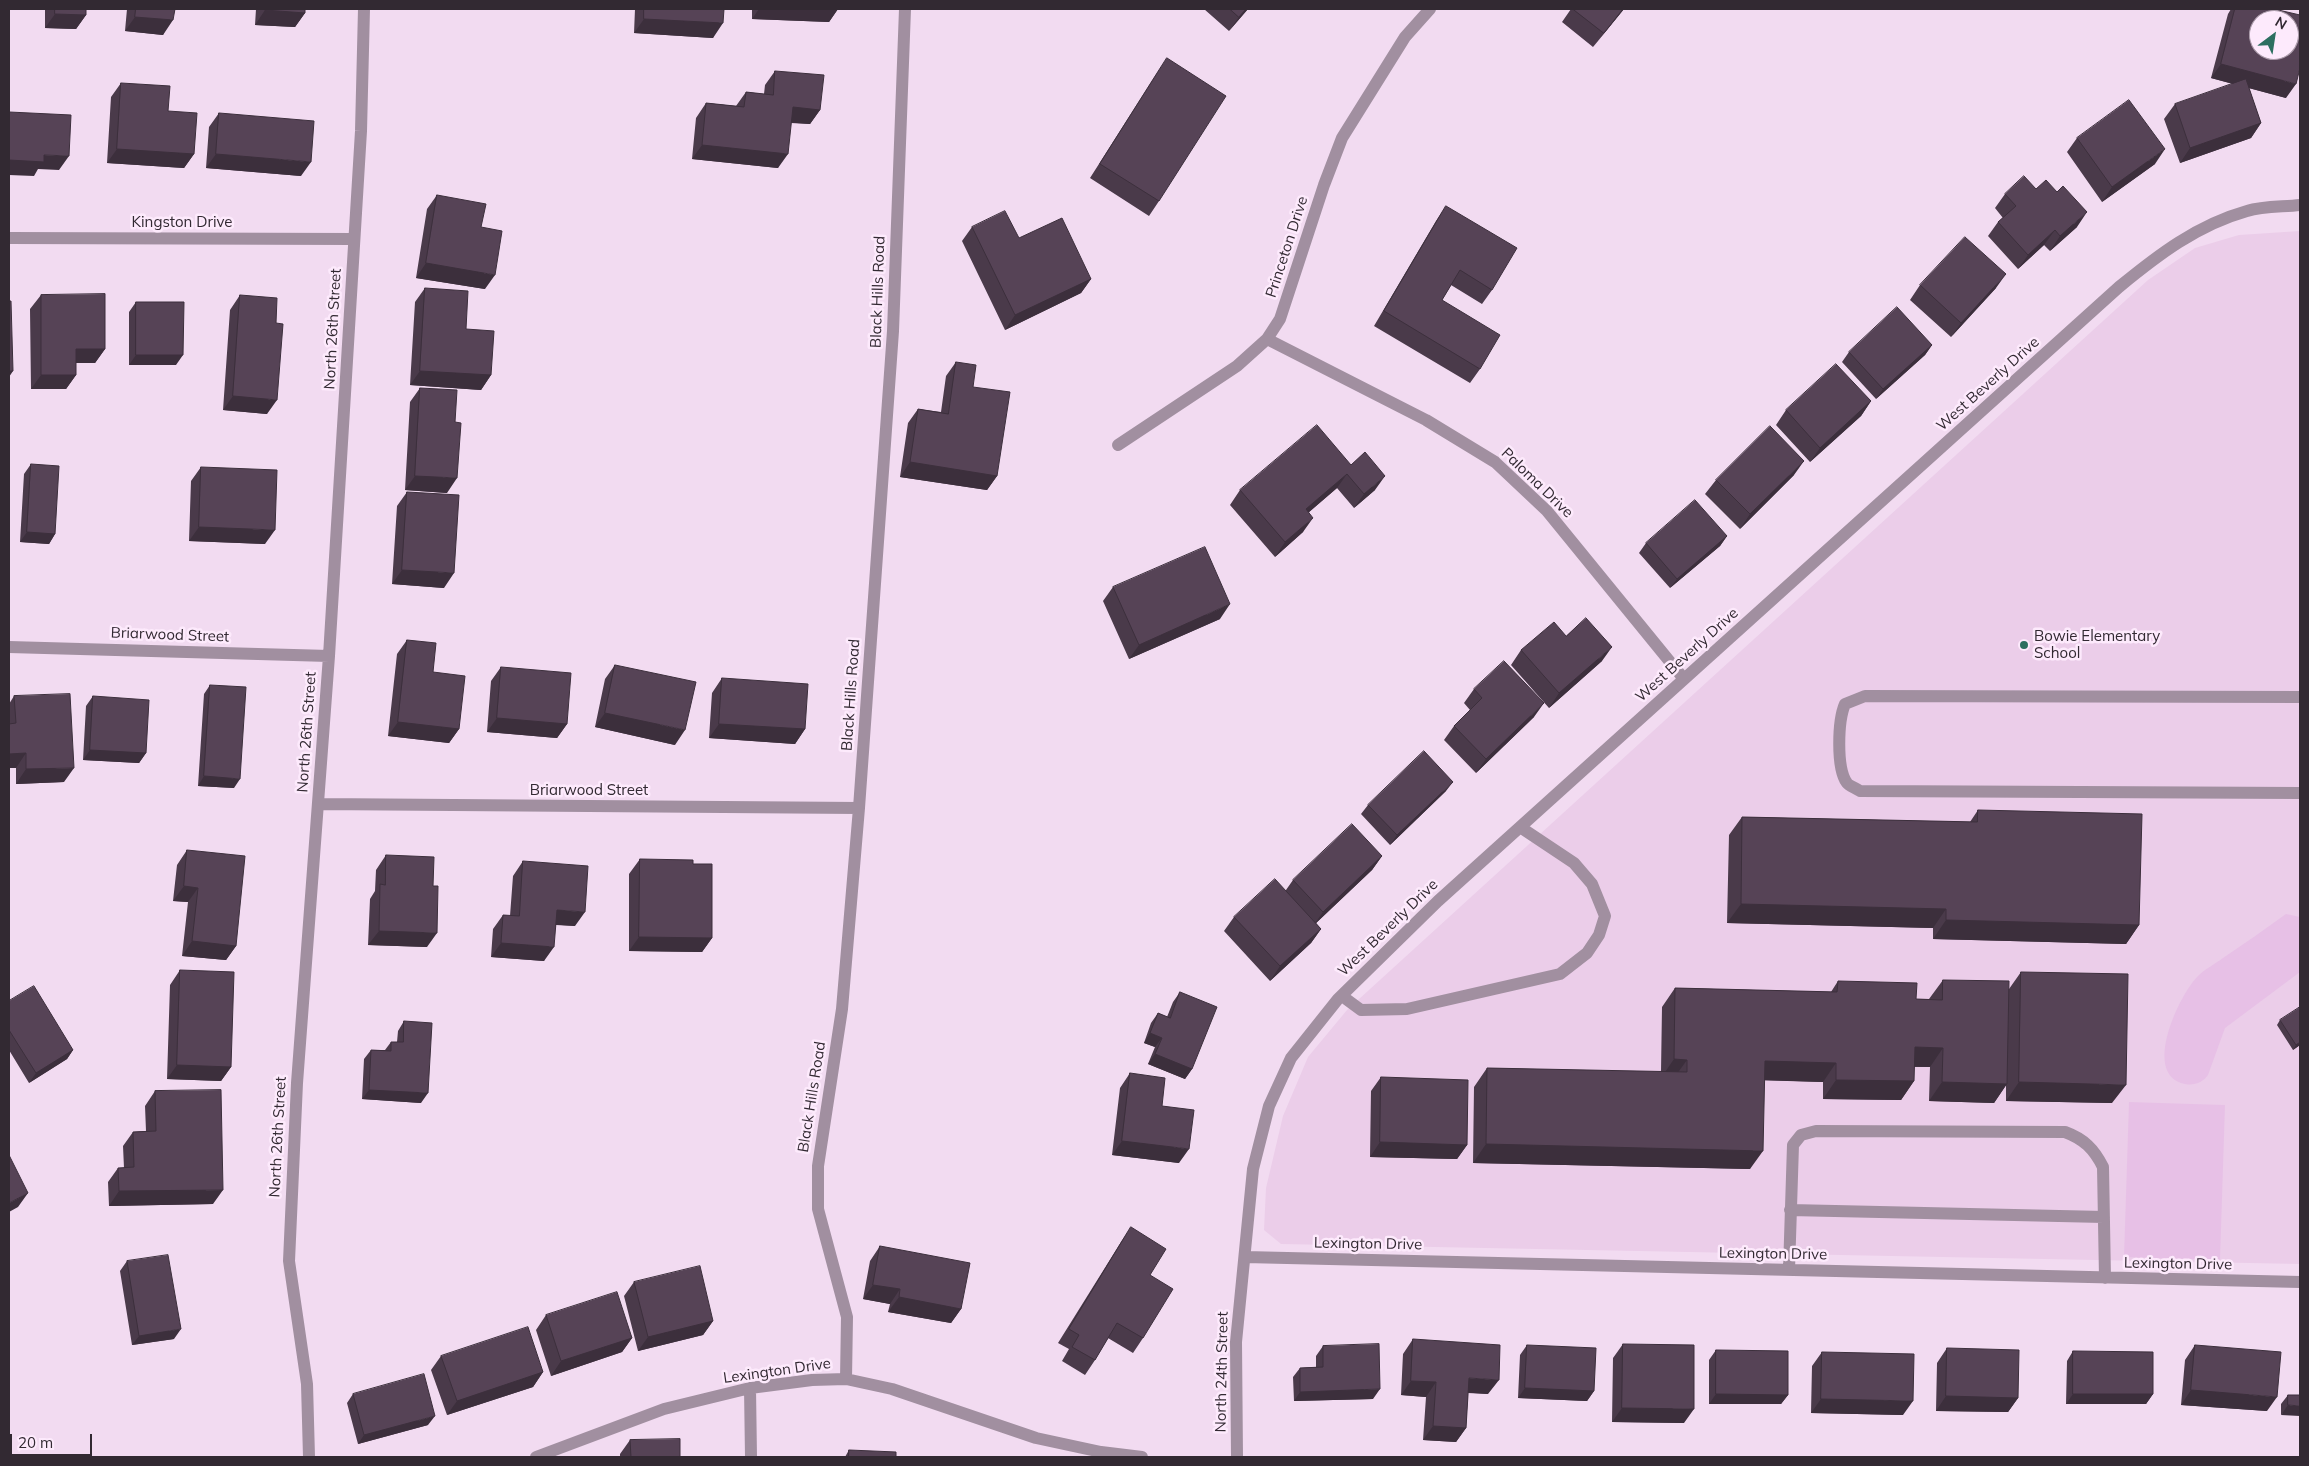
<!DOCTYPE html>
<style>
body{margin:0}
#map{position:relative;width:2309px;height:1466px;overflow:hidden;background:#f2dbf1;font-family:Mulish,sans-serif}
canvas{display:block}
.frame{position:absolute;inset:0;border:10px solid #322932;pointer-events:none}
.north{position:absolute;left:2249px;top:10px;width:50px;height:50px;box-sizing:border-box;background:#fdeafc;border:1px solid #ac9dab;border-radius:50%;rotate:31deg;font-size:14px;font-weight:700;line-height:20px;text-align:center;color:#322932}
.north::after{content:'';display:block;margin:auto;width:18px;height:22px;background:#2c6f60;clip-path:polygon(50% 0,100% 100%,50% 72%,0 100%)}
.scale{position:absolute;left:10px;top:1434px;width:82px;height:22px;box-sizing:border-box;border:2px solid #322932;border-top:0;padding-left:6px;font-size:15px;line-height:18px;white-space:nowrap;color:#322932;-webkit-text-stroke:4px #fdeafc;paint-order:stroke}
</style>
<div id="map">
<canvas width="2309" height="1466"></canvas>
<div class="frame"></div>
<div class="north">N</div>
<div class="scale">20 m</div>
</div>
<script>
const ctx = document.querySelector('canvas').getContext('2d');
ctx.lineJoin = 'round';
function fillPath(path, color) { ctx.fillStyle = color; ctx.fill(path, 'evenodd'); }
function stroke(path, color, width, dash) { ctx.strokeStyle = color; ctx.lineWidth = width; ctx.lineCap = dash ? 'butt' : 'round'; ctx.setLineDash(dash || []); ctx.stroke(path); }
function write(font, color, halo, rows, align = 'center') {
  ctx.font = font + ' Mulish,sans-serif'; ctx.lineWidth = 5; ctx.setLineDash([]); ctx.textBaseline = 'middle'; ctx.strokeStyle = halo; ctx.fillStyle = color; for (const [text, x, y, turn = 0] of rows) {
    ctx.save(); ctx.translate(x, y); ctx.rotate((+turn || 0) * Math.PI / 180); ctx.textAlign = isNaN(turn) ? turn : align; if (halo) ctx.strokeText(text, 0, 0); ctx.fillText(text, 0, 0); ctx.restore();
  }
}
fillPath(new Path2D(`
 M2300 231V1264L1281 1244 1264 1230 1266 1188 1283 1116 1308 1057 1347 1010 2148 280 2195 248 2239 235Z`), '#ebcde9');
fillPath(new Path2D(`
 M2286 914 2300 917V972L2225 1028 2208 1075C2203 1082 2195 1086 2185 1084 2141 1075 2179 995 2198 976 2205 969 2215 964 2223 958 2244 944 2265 929 2286 914Z
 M2129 1102 2225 1105 2220 1260 2124 1257Z`), '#e7c0e6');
stroke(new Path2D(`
 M9 238 354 239
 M1267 339 1426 420 1495 462 1547 511 1684 679
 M1118 445 1237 366 1267 339 1280 319 1324 185 1342 138 1405 37 1430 9
 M9 647 329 656
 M2300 697 1865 696 1845 704C1838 720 1836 768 1847 783 1849 786 1856 788 1860 791L2300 793
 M318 804 859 808
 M1342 996 1361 1010 1407 1009 1560 974 1587 953 1599 935 1605 916 1592 884 1574 863 1520 827
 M1790 1210 2104 1217
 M1245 1257 2300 1282
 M1789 1270 1793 1145 1801 1135 1816 1131 2065 1132C2084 1139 2094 1149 2103 1167L2105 1278
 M846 1379 847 1317 818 1209V1166L842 1009 859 808 893 331 905 9
 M750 1388 751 1457
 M309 1457 307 1384 289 1261 297 1083 329 656 361 131 364 9
 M536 1457 664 1409 750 1388 812 1380 846 1379 892 1389 1036 1438 1101 1452 1142 1457
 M1237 1457 1236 1342 1253 1169 1269 1106 1291 1058 1338 999 1438 901 2119 287C2158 255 2197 225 2247 211 2263 206 2283 207 2300 205`), '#a18fa0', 12);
fillPath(new Path2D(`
 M45 9H86V15L76 29 45 28Z
 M127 9H175L163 35 125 31Z
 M256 9H305V13L295 27 255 25Z
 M635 9H724L713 38 634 33Z
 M752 9H838L829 22 752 19Z
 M1204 9H1248L1229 31Z
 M1571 9H1624L1593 47 1562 22Z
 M2231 9H2274L2286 98 2249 88 2261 123 2251 138 2180 163 2164 119 2175 104 2233 84 2211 78 2228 14Z
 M1167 58 1159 201 1149 216 1090 178 1157 73Z
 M775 71 820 110 810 124 791 123 778 168 692 159 696 118 706 103 736 106 746 92 764 94 765 85Z
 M121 83 168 111 194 154 184 168 107 163 111 97Z
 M219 113 301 176 206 168 209 127Z
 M2077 138 2155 164 2102 202 2067 152Z
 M2036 189 2077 227 2050 251 2044 245 2018 269 1988 236 1998 222 2003 218 1995 208 2005 194Z
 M437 195 481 227 485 289 416 278 427 209Z
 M1446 206 1492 290 1482 304 1451 285 1442 300 1480 369 1470 383 1374 326 1436 221Z
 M972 227 1019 238 1091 279 1081 293 1005 330 962 241Z
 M1920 285 1996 288 1951 337 1910 300Z
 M425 288 466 329 491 375 481 390 410 385 415 302Z
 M41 295 105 349 95 363H76V375L66 389H31L30 309Z
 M240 295 276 323 267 414 223 410 230 310Z
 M136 302 176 365H129V312Z
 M1932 345 1925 355 1876 399 1842 362 1849 352Z
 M956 362 973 387 997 476 987 490 900 477 908 423 918 409 941 412 946 376Z
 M420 388 447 493 405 490 410 402Z
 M1871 401 1861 416 1810 462 1776 425 1786 410Z
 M31 464 55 534 49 544 20 542 24 474Z
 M1351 465 1375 490 1354 508 1337 488 1308 513 1303 532 1275 557 1230 505 1240 490Z
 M201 467 265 544 189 541 191 481Z
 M1794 475 1740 529 1705 494 1716 480Z
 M407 492 444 588 392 584 397 506Z
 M1727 536 1720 546 1670 588 1639 553 1646 543Z
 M1113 587 1220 619 1129 659 1103 601Z
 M1566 636 1602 661 1549 708 1511 665 1521 650Z
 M407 640 433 672 459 729 449 743 388 736 397 654Z
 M615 665 675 745 595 727 605 679Z
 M501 667 567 724 557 738 487 732 491 681Z
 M722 678 805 729 795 744 709 738 712 693Z
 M210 685 234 788 198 786 204 694Z
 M1474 689 1534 717 1476 773 1444 740 1454 726 1470 710 1464 703Z
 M14 696 64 782 16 784V768H9V704Z
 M93 696 146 753 139 763 83 760 86 706Z
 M1446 791 1390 845 1361 814 1368 805Z
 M1978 810 2139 925 2126 944 1933 939V928L1727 923 1729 835 1742 817 1970 822Z
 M187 850 236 946 226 960 182 956 188 902 173 901 177 865Z
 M386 855 427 947 368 945 370 899 375 891 376 870Z
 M1382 856 1372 870 1316 923 1321 929 1311 943 1270 981 1224 931 1234 917 1286 890 1293 880Z
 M640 859 693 864 712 938 702 952 629 951V874Z
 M523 861 575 926 556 925 544 961 491 957 493 929 503 915 510 916 513 876Z
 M180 970 231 1067 221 1081 167 1079 170 985Z
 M2021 972 2112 1103 2006 1101V1085L1994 1103 1929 1101 1930 1067H1914V1081L1901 1100 1823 1099V1082L1764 1080 1750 1169 1473 1163 1474 1087 1487 1068 1661 1072 1662 1007 1675 988 1831 992 1838 981 1916 999H1929L1943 980 2009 989Z
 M1180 992 1192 1069 1185 1079 1148 1064 1155 1047 1144 1043 1151 1023 1158 1013 1167 1017 1173 1002Z
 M9 1001 73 1050 67 1059 29 1083 9 1050Z
 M2280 1020 2300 1045 2293 1050 2277 1025Z
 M404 1021 421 1103 362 1099 364 1059 371 1050H385L391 1042H397L398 1031Z
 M1130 1073 1162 1106 1179 1163 1112 1155 1120 1088Z
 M1381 1077 1467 1145 1457 1159 1370 1157 1371 1091Z
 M155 1091 213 1204 109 1206 108 1182 118 1168H124L123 1146 133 1132 146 1131 145 1106Z
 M1131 1227 1150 1275 1143 1338 1133 1353 1108 1338 1095 1360 1085 1375 1062 1361 1069 1349 1058 1343 1121 1242Z
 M880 1246 961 1309 951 1323 888 1312 890 1304 863 1299 870 1261Z
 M127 1261 174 1339 132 1345 120 1271Z
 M634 1282 713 1321 703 1335 638 1351 624 1296Z
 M546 1315 632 1338 622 1352 551 1376 536 1330Z
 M1413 1339 1488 1394 1468 1393 1466 1428 1456 1442 1423 1440 1426 1397 1401 1395 1403 1354Z
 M1623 1344 1684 1423 1612 1422 1613 1358Z
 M1527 1345 1594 1391 1587 1401 1518 1398 1520 1355Z
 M2195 1345 2267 1411 2181 1405 2185 1360Z
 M1323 1346 1373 1399 1294 1401 1293 1377 1300 1368 1316 1367V1356Z
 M1947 1348 2018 1398 2008 1412 1936 1411 1937 1363Z
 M1716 1350 1788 1395 1781 1404H1709V1360Z
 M2073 1351 2153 1394 2146 1404H2066L2067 1361Z
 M1822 1352 1903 1415 1811 1413 1812 1366Z
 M441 1356 543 1372 533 1387 447 1415 431 1370Z
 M353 1394 428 1425 358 1444 347 1403Z
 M2288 1395H2300L2281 1415V1404Z
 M630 1440 680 1457H620V1454Z
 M849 1450 896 1457H845Z`), '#4a3a4a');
fillPath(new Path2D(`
 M759 9H838L829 22 752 19Z
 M1246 9H1248L1229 31 1239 17Z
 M1623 9H1624L1593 47 1604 33Z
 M265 10 305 13 295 27 255 25Z
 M55 14 86 15 76 29 45 28Z
 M135 17 173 20 163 35 125 31Z
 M644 19 723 23 713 38 634 33Z
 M2221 64 2296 84 2286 98 2211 78Z
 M793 107 820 110 810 124 783 122Z
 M2261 123 2251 138 2180 163 2190 148Z
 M702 145 788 154 778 168 692 159Z
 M117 149 194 154 184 168 107 163Z
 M2165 149 2155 164 2102 202 2112 187Z
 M216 154 311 162 301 176 206 168Z
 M44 155 69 156 59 170 38 169 34 176 9 175V160Z
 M2087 212 2077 227 2050 251 2060 236Z
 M2055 230 2044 245 2018 269 2028 255Z
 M426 263 495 275 485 289 416 278Z
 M2006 274 1996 288 1951 337 1961 323Z
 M1091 279 1081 293 1005 330 1015 315Z
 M1932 345 1925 355 1876 399 1883 389Z
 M76 349H105L95 363H66Z
 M136 355H183L176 365H129Z
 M9 371H13L9 377Z
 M420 371 491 375 481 390 410 385Z
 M41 375H76L66 389H31Z
 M233 396 277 400 267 414 223 410Z
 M1871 401 1861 416 1810 462 1820 448Z
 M1804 461 1794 475 1740 529 1750 514Z
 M910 462 997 476 987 490 900 477Z
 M1347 474 1337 488 1295 524 1306 509Z
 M415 476 457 478 447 493 405 490Z
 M1385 476 1375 490 1354 508 1364 494Z
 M1313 518 1303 532 1275 557 1285 542Z
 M199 527 275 530 265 544 189 541Z
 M27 532 55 534 49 544 20 542Z
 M1727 536 1720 546 1670 588 1677 579Z
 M402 570 454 573 444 588 392 584Z
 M1230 604 1220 619 1129 659 1139 645Z
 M1612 647 1602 661 1549 708 1559 693Z
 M1544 703 1534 717 1476 773 1486 759Z
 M605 713 685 730 675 745 595 727Z
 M497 718 567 724 557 738 487 732Z
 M398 722 459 729 449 743 388 736Z
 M719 724 805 729 795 744 709 738Z
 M90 750 146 753 139 763 83 760Z
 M26 753 16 768H9V754Z
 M74 768 64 782 16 784 26 769Z
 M204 776 240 779 234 788 198 786Z
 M1453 782 1446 791 1390 845 1397 835Z
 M1382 856 1372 870 1313 926 1323 912Z
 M184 886 198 888 188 902 173 901Z
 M1741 904 1946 909 1933 928 1727 923Z
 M557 910 585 912 575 926 547 924Z
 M1946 920 2139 925 2126 944 1933 939Z
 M1321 929 1311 943 1270 981 1280 966Z
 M379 931 437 933 427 947 368 945Z
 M639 937 712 938 702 952 629 951Z
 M192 941 236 946 226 960 182 956Z
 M501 943 554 947 544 961 491 957Z
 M1150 1033 1162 1038 1155 1047 1144 1043Z
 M2300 1042V1045L2293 1050 2296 1045Z
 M1915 1047 1943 1048 1930 1067 1902 1066Z
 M73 1050 67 1059 29 1083 36 1073Z
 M1155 1054 1192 1069 1185 1079 1148 1064Z
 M1674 1059 1687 1060 1674 1078H1661Z
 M1765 1061 1836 1063 1823 1082 1752 1080Z
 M177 1065 231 1067 221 1081 167 1079Z
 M1836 1080 1914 1081 1901 1100 1823 1099Z
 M1942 1082 2007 1084 1994 1103 1929 1101Z
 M2019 1082 2126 1085 2112 1103 2006 1101Z
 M369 1090 428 1093 421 1103 362 1099Z
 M1122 1141 1189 1149 1179 1163 1112 1155Z
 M1380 1142 1467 1145 1457 1159 1370 1157Z
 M1486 1144 1763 1151 1750 1169 1473 1163Z
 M223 1190 213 1204 109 1206 119 1191Z
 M28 1193 18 1207 9 1212V1203Z
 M873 1285 900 1289 890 1304 863 1299Z
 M899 1297 961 1309 951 1323 888 1312Z
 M713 1321 703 1335 638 1351 648 1337Z
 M181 1329 174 1339 132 1345 139 1336Z
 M632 1338 622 1352 551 1376 561 1361Z
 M543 1372 533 1387 447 1415 457 1401Z
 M1469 1378 1499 1380 1488 1394 1459 1392Z
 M1411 1381 1436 1382 1426 1397 1401 1395Z
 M1525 1388 1594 1391 1587 1401 1518 1398Z
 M1380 1389 1373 1399 1294 1401 1300 1392Z
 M2191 1390 2277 1397 2267 1411 2181 1405Z
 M1716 1394 1788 1395 1781 1404H1709Z
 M2073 1394H2153L2146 1404H2066Z
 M1946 1396 2018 1398 2008 1412 1936 1411Z
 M1821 1399 1913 1401 1903 1415 1811 1413Z
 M2288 1405 2300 1406V1416L2281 1415Z
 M1622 1408 1694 1409 1684 1423 1612 1422Z
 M435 1416 428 1425 358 1444 364 1435Z
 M1433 1426 1466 1428 1456 1442 1423 1440Z`), '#3c2f3c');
const building = new Path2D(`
 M55 9H86V15L55 14Z
 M136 9H175L173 20 135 17Z
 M265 9H305V13L265 10Z
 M644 9H724L723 23 644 19Z
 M1230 9H1246L1239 17Z
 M1573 9H1623L1604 33Z
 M2235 9H2274L2300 15V68L2296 84 2221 64ZM2259 20H2289V50H2259Z
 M1167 58 1226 96 1159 201 1100 164Z
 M775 71 824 75 820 110 793 107 788 154 702 145 706 103 744 107 746 92 773 95Z
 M2246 79 2261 123 2190 148 2175 104Z
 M121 83 170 86 168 111 197 113 194 154 117 149Z
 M2129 100 2165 149 2112 187 2077 138Z
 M9 112 71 115 69 156 44 155V162L9 160Z
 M219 113 314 121 311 162 216 154Z
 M2024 176 2036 189 2046 180 2057 192 2063 186 2087 212 2060 236 2055 230 2028 255 1998 222 2016 206 2005 194Z
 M437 195 486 204 481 227 502 231 495 275 426 263Z
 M1446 206 1517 248 1492 290 1460 270 1442 300 1500 335 1480 369 1384 311Z
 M1005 211 1019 238 1062 218 1091 279 1015 315 972 227Z
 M1965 237 2006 274 1961 323 1920 285Z
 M425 288 468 291 466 329 494 331 491 375 420 371Z
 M105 294V349H76V375H41V295Z
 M240 295 277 298 276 323 283 324 277 400 233 396Z
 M9 301H11L13 371H9Z
 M136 302H184L183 355H136Z
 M1897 307 1932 345 1883 389 1849 352Z
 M956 362 976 365 973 387 1010 392 997 476 910 462 918 409 948 414Z
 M1836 364 1871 401 1820 448 1786 410Z
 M420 388 457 390 455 422 461 423 457 478 415 476Z
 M1317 425 1351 465 1365 452 1385 476 1364 494 1347 474 1306 509 1313 518 1285 542 1240 490Z
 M1770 426 1804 461 1750 514 1716 480Z
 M31 464 59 466 55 534 27 532Z
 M201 467 277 470 275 530 199 527Z
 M407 492 459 495 454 573 402 570Z
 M1695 500 1727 536 1677 579 1646 543Z
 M1205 547 1230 604 1139 645 1113 587Z
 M1586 618 1612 647 1559 693 1521 650 1554 622 1566 636Z
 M407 640 436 643 433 672 465 676 459 729 398 722Z
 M1504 661 1544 703 1486 759 1454 726 1482 698 1474 689Z
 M615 665 696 682 685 730 605 713Z
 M501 667 571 673 567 724 497 718Z
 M722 678 808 684 805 729 719 724Z
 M210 685 246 687 240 779 204 776Z
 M70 694 74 768 26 769V753L9 754V724L16 723 14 696Z
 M93 696 149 700 146 753 90 750Z
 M1424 751 1453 782 1397 835 1368 805Z
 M1978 810 2142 814 2139 925 1946 920V909L1741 904 1742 817 1977 822Z
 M1352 824 1382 856 1323 912 1293 880Z
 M187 850 245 856 236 946 192 941 198 888 184 886Z
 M386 855 434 857 433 886H438L437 933 379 931 380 884 385 885Z
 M640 859 693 860V864H712V938L639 937Z
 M523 861 588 866 585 912 557 910 554 947 501 943 503 915 519 916Z
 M1275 879 1321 929 1280 966 1234 917Z
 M180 970 234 972 231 1067 177 1065Z
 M2021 972 2128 974 2126 1085 2019 1082Z
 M1943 980 2009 981 2007 1084 1942 1082 1943 1048 1915 1047 1914 1081 1836 1080V1063L1765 1061 1763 1151 1486 1144 1487 1068 1687 1072V1060L1674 1059 1675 988 1837 992 1838 981 1917 983 1916 999 1942 1000Z
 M34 986 73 1050 36 1073 9 1030V1001Z
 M1180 992 1217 1007 1192 1069 1155 1054 1162 1038 1150 1033 1158 1013 1170 1018Z
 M2300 1007V1042L2296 1045 2280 1020Z
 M404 1021 432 1023 428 1093 369 1090 371 1050 391 1051V1042H403Z
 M1130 1073 1165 1078 1162 1106 1194 1110 1189 1149 1122 1141Z
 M1381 1077 1468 1080 1467 1145 1380 1142Z
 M221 1090 223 1190 119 1191 118 1168 134 1167 133 1132 156 1131 155 1091Z
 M9 1155 28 1193 9 1203Z
 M1131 1227 1166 1249 1150 1275 1173 1289 1143 1338 1117 1323 1095 1360 1072 1347 1079 1335 1069 1329Z
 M880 1246 970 1263 961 1309 899 1297 900 1289 873 1285Z
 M168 1255 181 1329 139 1336 127 1261Z
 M700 1266 713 1321 648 1337 634 1282Z
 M617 1292 632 1338 561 1361 546 1315Z
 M528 1327 543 1372 457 1401 441 1356Z
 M1413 1339 1500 1345 1499 1380 1469 1378 1466 1428 1433 1426 1436 1382 1411 1381Z
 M1379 1344 1380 1389 1300 1392V1368L1323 1367V1346Z
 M1623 1344 1694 1345V1409L1622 1408Z
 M1527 1345 1596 1348 1594 1391 1525 1388Z
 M2195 1345 2281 1352 2277 1397 2191 1390Z
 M1947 1348 2019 1350 2018 1398 1946 1396Z
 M1716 1350 1788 1351V1395L1716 1394Z
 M2073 1351 2153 1352V1394H2073Z
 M1822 1352 1914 1354 1913 1401 1821 1399Z
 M424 1374 435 1416 364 1435 353 1394Z
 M2288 1395H2300V1406L2288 1405Z
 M680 1439V1457H631L630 1440Z
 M849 1450 896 1452V1457H849Z`);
fillPath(building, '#564356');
stroke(building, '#3c2f3c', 1);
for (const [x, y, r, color] of [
 [2024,645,5,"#2c6f60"]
]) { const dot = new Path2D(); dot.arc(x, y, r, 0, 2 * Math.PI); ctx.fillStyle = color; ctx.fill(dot); stroke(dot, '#fdeafc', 2); }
write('15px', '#322932', '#fdeafc', [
 ["Kingston Drive",182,222],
 ["Princeton Drive",1287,247,-72],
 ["Black Hills Road",878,292,-88],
 ["North 26th Street",333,329,-87],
 ["West Beverly Drive",1988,384,-42],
 ["Paloma Drive",1537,483,44],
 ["Briarwood Street",170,635,2],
 ["West Beverly Drive",1687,655,-42],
 ["Black Hills Road",851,695,-86],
 ["North 26th Street",307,732,-86],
 ["Briarwood Street",589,790],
 ["West Beverly Drive",1388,928,-44],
 ["Black Hills Road",812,1097,-81],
 ["North 26th Street",278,1137,-87],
 ["Lexington Drive",1368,1244,1],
 ["Lexington Drive",1773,1254,1],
 ["Lexington Drive",2178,1264,1],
 ["Lexington Drive",777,1371,-8],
 ["North 24th Street",1222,1372,-89]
]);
write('15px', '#322932', '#fdeafc', [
 ["Bowie Elementary",2034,636],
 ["School",2034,653]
], 'left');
</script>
